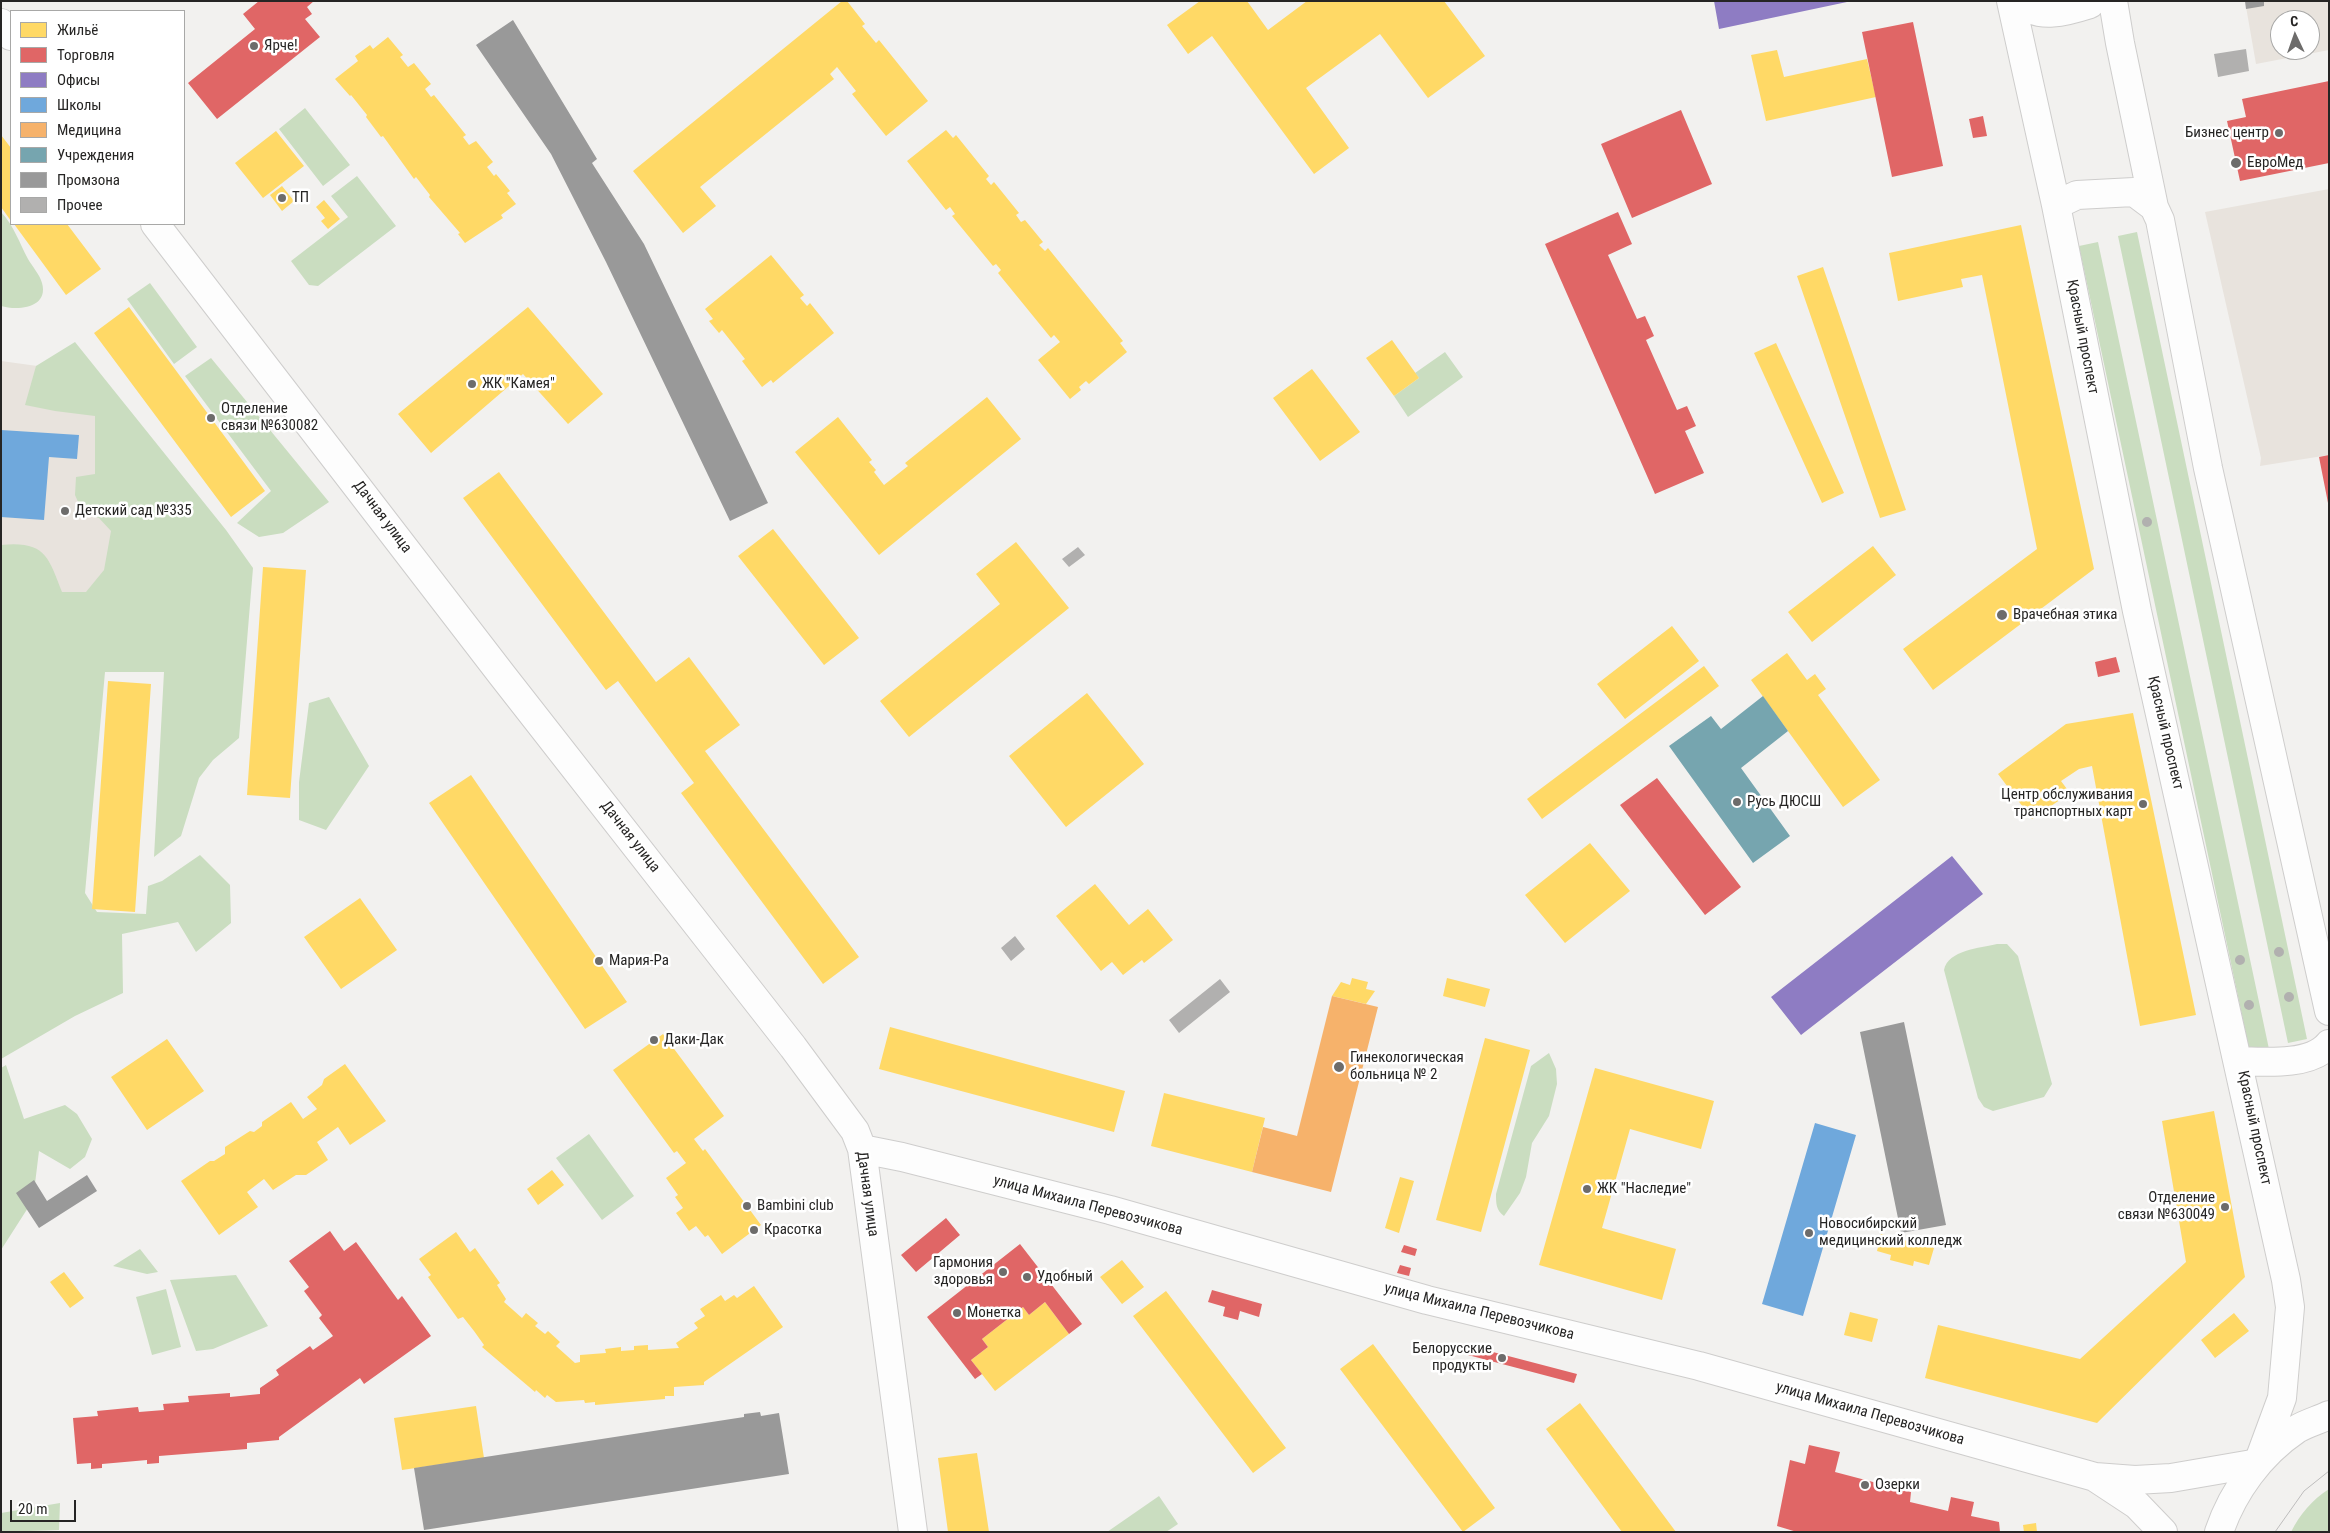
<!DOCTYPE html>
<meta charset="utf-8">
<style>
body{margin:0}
#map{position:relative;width:2330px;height:1533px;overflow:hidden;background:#f2f1ef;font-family:"Roboto Condensed",sans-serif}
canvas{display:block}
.frame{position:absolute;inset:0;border:2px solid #262524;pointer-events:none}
.legend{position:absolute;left:10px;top:10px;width:175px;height:215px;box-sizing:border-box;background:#fff;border:1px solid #a8a8a7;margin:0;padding:6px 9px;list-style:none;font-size:15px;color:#262524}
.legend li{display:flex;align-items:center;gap:10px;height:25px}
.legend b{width:25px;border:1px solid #a8a8a7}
.north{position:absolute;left:2270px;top:10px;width:50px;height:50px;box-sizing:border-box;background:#fff;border:1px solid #a8a8a7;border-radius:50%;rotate:357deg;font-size:14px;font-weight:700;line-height:20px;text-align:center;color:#262524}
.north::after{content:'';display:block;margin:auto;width:18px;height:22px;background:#6d6c6b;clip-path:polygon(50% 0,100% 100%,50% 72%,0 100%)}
.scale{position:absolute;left:10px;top:1500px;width:66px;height:22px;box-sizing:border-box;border:2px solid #262524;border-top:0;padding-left:6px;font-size:15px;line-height:18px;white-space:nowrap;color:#262524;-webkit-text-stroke:4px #fff;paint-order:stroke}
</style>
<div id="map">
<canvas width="2330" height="1533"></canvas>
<div class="frame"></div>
<ul class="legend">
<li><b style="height:14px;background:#ffd966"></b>Жильё</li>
<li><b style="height:14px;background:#e06666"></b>Торговля</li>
<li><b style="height:14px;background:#8e7cc3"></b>Офисы</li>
<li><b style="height:14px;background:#6fa8dc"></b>Школы</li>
<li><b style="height:14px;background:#f6b26b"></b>Медицина</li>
<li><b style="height:14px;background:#76a5af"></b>Учреждения</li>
<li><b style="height:14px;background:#999"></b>Промзона</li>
<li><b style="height:14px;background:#b1b0af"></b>Прочее</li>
</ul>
<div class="north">С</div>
<div class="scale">20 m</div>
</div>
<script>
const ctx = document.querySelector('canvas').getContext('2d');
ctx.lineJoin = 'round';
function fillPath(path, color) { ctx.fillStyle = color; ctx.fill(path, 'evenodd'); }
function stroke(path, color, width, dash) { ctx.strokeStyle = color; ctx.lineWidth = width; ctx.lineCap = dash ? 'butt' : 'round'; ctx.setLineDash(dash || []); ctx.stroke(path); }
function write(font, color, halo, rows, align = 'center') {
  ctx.font = font + ' "Roboto Condensed",sans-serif'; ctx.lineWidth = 5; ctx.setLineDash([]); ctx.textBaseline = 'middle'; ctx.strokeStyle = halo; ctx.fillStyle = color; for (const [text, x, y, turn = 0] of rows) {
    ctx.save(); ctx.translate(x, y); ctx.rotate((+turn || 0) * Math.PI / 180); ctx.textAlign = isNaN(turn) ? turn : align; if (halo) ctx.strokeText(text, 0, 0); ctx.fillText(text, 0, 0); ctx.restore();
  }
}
fillPath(new Path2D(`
 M2245 1H2329V50L2256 64ZM2280 20H2310V50H2280Z
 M2329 189V455L2260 466 2261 458 2205 212Z
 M1 361 74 371 129 444 127 579 1 653Z`), '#e8e3dd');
fillPath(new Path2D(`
 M305 108 350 165 323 186 279 129Z
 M357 176 396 226 318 286 309 285 291 261 348 217 331 196Z
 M1 212C14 226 19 242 28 259 32 266 40 275 42 283 49 308 18 311 1 306Z
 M2137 232 2307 1039 2288 1043 2118 236Z
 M2098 242 2269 1049 2250 1053 2079 246Z
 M150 283 197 347 174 364 127 299Z
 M75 342 226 530 253 568 239 738 213 760 199 778 181 836 154 857 164 672H105L85 893 97 912 146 914 148 886 162 881 200 855 230 885 231 923 196 952 178 922 122 934 123 993 75 1016 1 1059V545C45 541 48 556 62 592H86L104 570 111 531 99 518 83 513 75 495 76 477 95 474V416L55 411 25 405 36 366Z
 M1445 352 1463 377 1408 417 1394 396 1419 378 1415 373Z
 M211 358 329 502 283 533 259 537 237 523 271 491 185 376Z
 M329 697 369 766 326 830 299 820V782L309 703Z
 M1997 944H2007L2018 956 2052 1084 2044 1097 1993 1111 1984 1107 1978 1098 1944 970C1948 950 1980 948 1997 944Z
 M1549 1053 1556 1069 1557 1084 1549 1116 1532 1143 1526 1177 1520 1193 1504 1216C1496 1210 1496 1204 1496 1194L1531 1066Z
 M6 1065 24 1119 65 1105 77 1114 92 1139 85 1157 70 1169 39 1151 33 1200 1 1250V1068Z
 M589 1134 634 1196 602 1220 556 1158Z
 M140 1249 158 1272 147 1274 113 1266Z
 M236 1275 268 1326 213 1349 196 1351 170 1280Z
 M166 1289 181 1347 152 1355 136 1297Z
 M2329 1489V1532H2291C2300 1514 2312 1500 2329 1489Z
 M1159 1496 1178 1524 1166 1532H1107Z
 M60 1503 59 1530 1 1532V1513Z`), '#caddc0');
fillPath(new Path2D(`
 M842 1H847L865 24 862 26 876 43 879 40 928 101 886 136 852 94 856 91 837 67 830 74 834 79 700 187 716 206 683 233 633 171Z
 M1200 1H1247L1268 30 1307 1H1444L1485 56 1428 98 1380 34 1306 88 1349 148 1314 174 1212 36 1188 54 1167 25Z
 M388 37 403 55 400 57 408 67 414 63 431 84 425 89 431 97 434 95 466 135 463 137 469 145 476 141 493 162 487 167 494 176 496 174 510 191 507 193 516 204 501 215 503 218 465 243 458 234 460 233 429 197 430 195 416 177 414 179 383 136 381 137 366 117 367 115 351 95 350 96 335 79 358 61 355 56 370 45 373 49Z
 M1777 50 1784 77 1867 59 1876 97 1766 121 1751 55Z
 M946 130 953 138 956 135 989 176 986 179 991 185 994 182 1019 213 1016 215 1021 222 1025 220 1043 242 1039 245 1045 251 1048 248 1123 341 1120 343 1127 352 1089 384 1086 381 1079 387 1081 390 1070 399 1038 360 1060 342 1054 335 1051 338 998 273 1001 270 996 264 993 266 952 216 955 214 950 207 946 210 907 161Z
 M276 131 304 166 263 198 235 163Z
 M1 135 11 148V221L1 207Z
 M282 186 294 201 282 211 270 195Z
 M324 200 340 219 328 229 321 221 325 218 316 207Z
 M14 224H67L101 269 66 295Z
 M2021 225 2094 569 1933 690 1903 649 2037 549 1982 275 1961 279 1963 287 1898 301 1889 253Z
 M771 255 804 295 800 298 807 306 810 303 834 333 773 383 771 380 762 387 742 361 745 359 722 330 719 333 709 321 713 319 705 309Z
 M1823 267 1906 510 1880 518 1797 276Z
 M129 307 265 491 231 517 94 333Z
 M528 307 603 394 568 424 523 374 431 453 398 414Z
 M1392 340 1419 378 1394 396 1366 358Z
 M1776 343 1844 493 1822 503 1754 353Z
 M1312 369 1360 432 1320 461 1273 398Z
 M987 397 1021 439 879 555 795 452 838 417 872 460 869 462 876 470 874 472 884 485 908 466 905 463Z
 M499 472 656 682 689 657 740 725 705 751 859 957 823 984 681 793 694 783 618 681 606 690 463 498Z
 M773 529 859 638 824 665 738 556Z
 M1016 542 1069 608 909 737 880 701 1000 604 976 574Z
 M1873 546 1896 575 1812 642 1788 612Z
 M263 567 306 570 290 798 247 795Z
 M1672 626 1699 661 1625 719 1597 684Z
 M1787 653 1807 680 1815 674 1826 689 1818 695 1880 780 1843 807 1751 680Z
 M1704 666 1719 686 1542 819 1527 799Z
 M108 681 151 684 135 912 92 909Z
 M1087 693 1144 764 1066 827 1009 756Z
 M2133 713 2196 1015 2140 1026 2092 766 2079 769 2061 781 2070 793 2032 819 1998 774 2066 724Z
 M471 775 627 1002 585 1029 429 803Z
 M1590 843 1630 891 1565 943 1525 895Z
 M1095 884 1129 925 1148 909 1173 940 1144 963 1142 960 1123 975 1112 962 1101 971 1056 916Z
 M360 898 397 950 341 989 304 937Z
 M1352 978 1368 982 1366 989 1375 991 1366 1004 1332 996 1341 982 1350 985Z
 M1447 978 1490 989 1485 1007 1443 996Z
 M890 1027 1125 1091 1114 1132 879 1069Z
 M663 1034 724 1116 694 1139 703 1151 705 1149 761 1225 722 1254 708 1235 705 1237 696 1226 689 1231 676 1213 683 1208 675 1197 678 1195 666 1178 686 1163 677 1151 674 1153 613 1070Z
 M1485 1038 1530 1050 1481 1232 1436 1220Z
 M167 1039 204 1091 147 1130 111 1077Z
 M345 1064 386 1121 350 1145 338 1127 317 1142 328 1160 306 1175H296L273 1190 264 1179 247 1192 258 1207 219 1235 181 1181 210 1161H214L225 1154V1147L250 1131 254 1132 262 1126V1122L291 1102 303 1119 317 1109 307 1097 322 1085 324 1079Z
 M1595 1068 1714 1101 1701 1149 1630 1129 1602 1228 1676 1249 1662 1300 1539 1265Z
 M1164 1093 1265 1118 1252 1172 1151 1146Z
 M2214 1111 2245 1277 2097 1423 1925 1378 1938 1325 2080 1359 2186 1262 2162 1121Z
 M552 1170 564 1185 538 1205 527 1189Z
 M1400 1177 1414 1181 1399 1233 1385 1228Z
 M456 1232 470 1252 475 1248 500 1283 497 1285 506 1299 504 1302 522 1318 526 1313 538 1323 535 1326 545 1334 548 1331 560 1342 556 1346 575 1363 580 1362V1355L606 1353 605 1349 621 1347V1351L634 1350V1346L648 1345V1350L679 1348 676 1343 698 1328 694 1323 705 1316 700 1309 721 1295 725 1301 734 1295 737 1298 754 1286 783 1327 704 1382V1385L674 1387V1396H665V1399L595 1405V1402L585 1403 584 1400 556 1402 547 1395 545 1398 536 1390 535 1392 482 1347 484 1345 474 1331 463 1317 458 1319 428 1277 431 1275 419 1259Z
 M1881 1234 1934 1248 1929 1265 1914 1261 1913 1266 1890 1260 1891 1255 1877 1251Z
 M1122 1260 1144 1287 1122 1304 1100 1277Z
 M64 1272 84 1298 70 1308 50 1282Z
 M1166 1291 1286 1448 1253 1473 1133 1316Z
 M1045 1302 1069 1334 995 1391 971 1360 988 1347 982 1339 1023 1307 1029 1315Z
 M1850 1312 1878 1319 1872 1342 1844 1335Z
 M2234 1313 2249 1331 2215 1358 2201 1340Z
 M1373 1344 1495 1508 1463 1532 1340 1369Z
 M1580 1403 1676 1532H1622L1546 1429Z
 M476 1406 484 1458 402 1470 394 1418Z
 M977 1453 989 1532H948L938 1458Z
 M2036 1523 2037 1532H2024L2023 1525Z`), '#ffd966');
fillPath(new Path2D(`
 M259 1H314L307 7 312 14 305 19 320 37 217 119 188 83 255 29 243 14Z
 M1913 22 1943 166 1892 177 1862 32Z
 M2329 81V163L2240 181 2227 121 2246 117 2242 99Z
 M1681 110 1712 184 1632 218 1601 144Z
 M1983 116 1987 136 1973 138 1969 119Z
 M1618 212 1632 244 1608 255 1637 319 1645 316 1654 336 1646 340 1677 410 1687 406 1696 426 1685 431 1704 473 1655 494 1545 244Z
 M2329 455V503H2328L2319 457Z
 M2116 657 2120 672 2098 677 2095 662Z
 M1657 778 1741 887 1705 915 1620 805Z
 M946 1218 960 1235 916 1272 901 1255Z
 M330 1231 344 1251 356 1242 398 1300 402 1296 431 1336 364 1384 360 1378 279 1437V1440L247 1443V1449L159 1456V1463L147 1464V1460L102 1464V1468L91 1469V1463L77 1464 73 1418 98 1416 97 1411 138 1407 139 1412 164 1410 163 1404 189 1402 188 1396 230 1393V1397L260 1394V1388L279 1375 276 1370 310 1346 313 1350 333 1336 319 1318 322 1315 304 1291 309 1287 289 1261Z
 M1020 1244 1082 1324 1069 1334 1045 1302 1029 1315 1023 1307 982 1339 988 1347 971 1360 982 1374 975 1379 927 1317Z
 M1404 1245 1417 1249 1415 1256 1401 1252Z
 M1400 1265 1411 1268 1409 1276 1397 1273Z
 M1212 1290 1262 1304 1259 1317 1240 1311 1238 1320 1223 1316 1225 1307 1208 1302Z
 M1470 1346 1577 1374 1574 1383 1468 1355Z
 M1809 1445 1840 1452 1835 1472 1911 1492 1910 1502 1948 1511 1951 1497 1974 1502 1971 1516 1999 1522 2000 1532H1797L1777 1526 1790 1460 1805 1464Z`), '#e06666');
fillPath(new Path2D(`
 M1714 1H1847V2L1719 29Z
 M1952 856 1983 894 1801 1035 1771 997Z`), '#8e7cc3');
fillPath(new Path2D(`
 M1 430 79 435 77 459 49 457 44 520 1 517Z
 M1815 1123 1856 1135 1803 1316 1762 1304Z`), '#6fa8dc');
fillPath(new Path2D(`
 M1332 996 1378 1007 1331 1192 1252 1172 1263 1127 1297 1136Z`), '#f6b26b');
fillPath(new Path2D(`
 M1763 696 1788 731 1741 768 1790 836 1753 863 1669 746 1711 716 1721 729Z`), '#76a5af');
fillPath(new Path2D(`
 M2245 1H2264V6L2246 9Z
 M513 20 597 159 592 163 644 244 768 503 730 521 606 262 551 154 476 45Z
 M1904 1022 1946 1225 1901 1233 1860 1032Z
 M87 1175 97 1191 39 1228 16 1193 34 1180 47 1201Z
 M760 1412 761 1416 779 1413 789 1474 424 1530 414 1468 744 1417V1414Z`), '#999');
fillPath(new Path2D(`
 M2246 49 2249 71 2218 77 2214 54Z
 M2142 522a5 5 0 1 1 10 0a5 5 0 1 1-10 0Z
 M1078 547 1085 555 1069 567 1062 559Z
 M1015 936 1025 949 1011 961 1001 948Z
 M2274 952a5 5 0 1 1 10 0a5 5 0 1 1-10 0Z
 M2235 960a5 5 0 1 1 10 0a5 5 0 1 1-10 0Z
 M1220 979 1230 992 1179 1033 1169 1020Z
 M2284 997a5 5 0 1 1 10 0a5 5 0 1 1-10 0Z
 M2244 1005a5 5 0 1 1 10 0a5 5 0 1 1-10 0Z`), '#b1b0af');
const minor = new Path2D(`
 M1 23 11 36
 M155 224 502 675 793 1047 855 1131 862 1149 913 1532
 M862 1149 902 1157 1110 1210 1427 1300 1699 1366 2095 1477 2135 1480 2171 1478 2258 1463
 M2096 1478 2137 1505 2163 1532`);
const major = new Path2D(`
 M2011 1 2056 205 2137 611 2286 1280 2290 1307 2282 1398 2258 1463
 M2020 1C2037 21 2068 11 2090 4L2092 1
 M2113 1 2120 43 2154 207 2160 220 2208 468 2329 1011
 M2056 205 2077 195 2134 192 2154 207
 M2239 1061C2265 1062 2311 1066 2329 1044
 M2219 1532C2233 1491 2260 1454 2297 1429 2307 1423 2319 1420 2329 1415`);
stroke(minor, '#cecdcc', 30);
stroke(major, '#cecdcc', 30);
stroke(minor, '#fdfdfd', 28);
stroke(major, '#fdfdfd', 28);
stroke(new Path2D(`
 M2275 1532 2304 1491 2329 1471`), '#bebdbd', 1);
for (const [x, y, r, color] of [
 [254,46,5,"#6d6c6b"],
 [2279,133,5,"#6d6c6b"],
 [2236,163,6,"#6d6c6b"],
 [282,198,5,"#6d6c6b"],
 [472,384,5,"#6d6c6b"],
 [211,418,5,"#6d6c6b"],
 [65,511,5,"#6d6c6b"],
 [2002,615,6,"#6d6c6b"],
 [1737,802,5,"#6d6c6b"],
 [2143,804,5,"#6d6c6b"],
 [599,961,5,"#6d6c6b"],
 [654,1040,5,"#6d6c6b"],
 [1339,1067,6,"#6d6c6b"],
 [1587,1189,5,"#6d6c6b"],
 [747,1206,5,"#6d6c6b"],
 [2225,1207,5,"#6d6c6b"],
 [754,1230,5,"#6d6c6b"],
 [1809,1233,5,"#6d6c6b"],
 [1003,1272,5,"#6d6c6b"],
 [1027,1277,5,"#6d6c6b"],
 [957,1313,5,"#6d6c6b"],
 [1502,1358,5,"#6d6c6b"],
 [1865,1485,5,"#6d6c6b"]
]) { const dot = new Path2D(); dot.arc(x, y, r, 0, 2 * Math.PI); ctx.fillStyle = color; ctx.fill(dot); stroke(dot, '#fff', 2); }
write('15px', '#262524', '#fff', [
 ["Ярче!",264,46],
 ["Бизнес центр",2269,133,"right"],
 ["ЕвроМед",2247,163],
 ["ТП",292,198],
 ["ЖК \"Камея\"",482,384],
 ["Отделение",221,409],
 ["связи №630082",221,426],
 ["Детский сад №335",75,511],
 ["Врачебная этика",2013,615],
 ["Центр обслуживания",2133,795,"right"],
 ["транспортных карт",2133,812,"right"],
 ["Русь ДЮСШ",1747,802],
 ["Мария-Ра",609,961],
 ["Даки-Дак",664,1040],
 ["Гинекологическая",1350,1058],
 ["больница № 2",1350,1075],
 ["ЖК \"Наследие\"",1597,1189],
 ["Отделение",2215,1198,"right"],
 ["связи №630049",2215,1215,"right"],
 ["Bambini club",757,1206],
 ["Новосибирский",1819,1224],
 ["медицинский колледж",1819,1241],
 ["Красотка",764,1230],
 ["Гармония",993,1263,"right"],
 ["здоровья",993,1280,"right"],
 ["Удобный",1037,1277],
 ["Монетка",967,1313],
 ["Белорусские",1492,1349,"right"],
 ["продукты",1492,1366,"right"],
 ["Озерки",1875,1485]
], 'left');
write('15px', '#262524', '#fff', [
 ["Красный проспект",2082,337,79],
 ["Дачная улица",382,517,53],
 ["Красный проспект",2165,733,77],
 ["Дачная улица",630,837,52],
 ["Красный проспект",2254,1128,78],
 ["Дачная улица",867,1194,82],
 ["улица Михаила Перевозчикова",1088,1206,15],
 ["улица Михаила Перевозчикова",1479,1312,14],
 ["улица Михаила Перевозчикова",1870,1414,16]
]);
</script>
